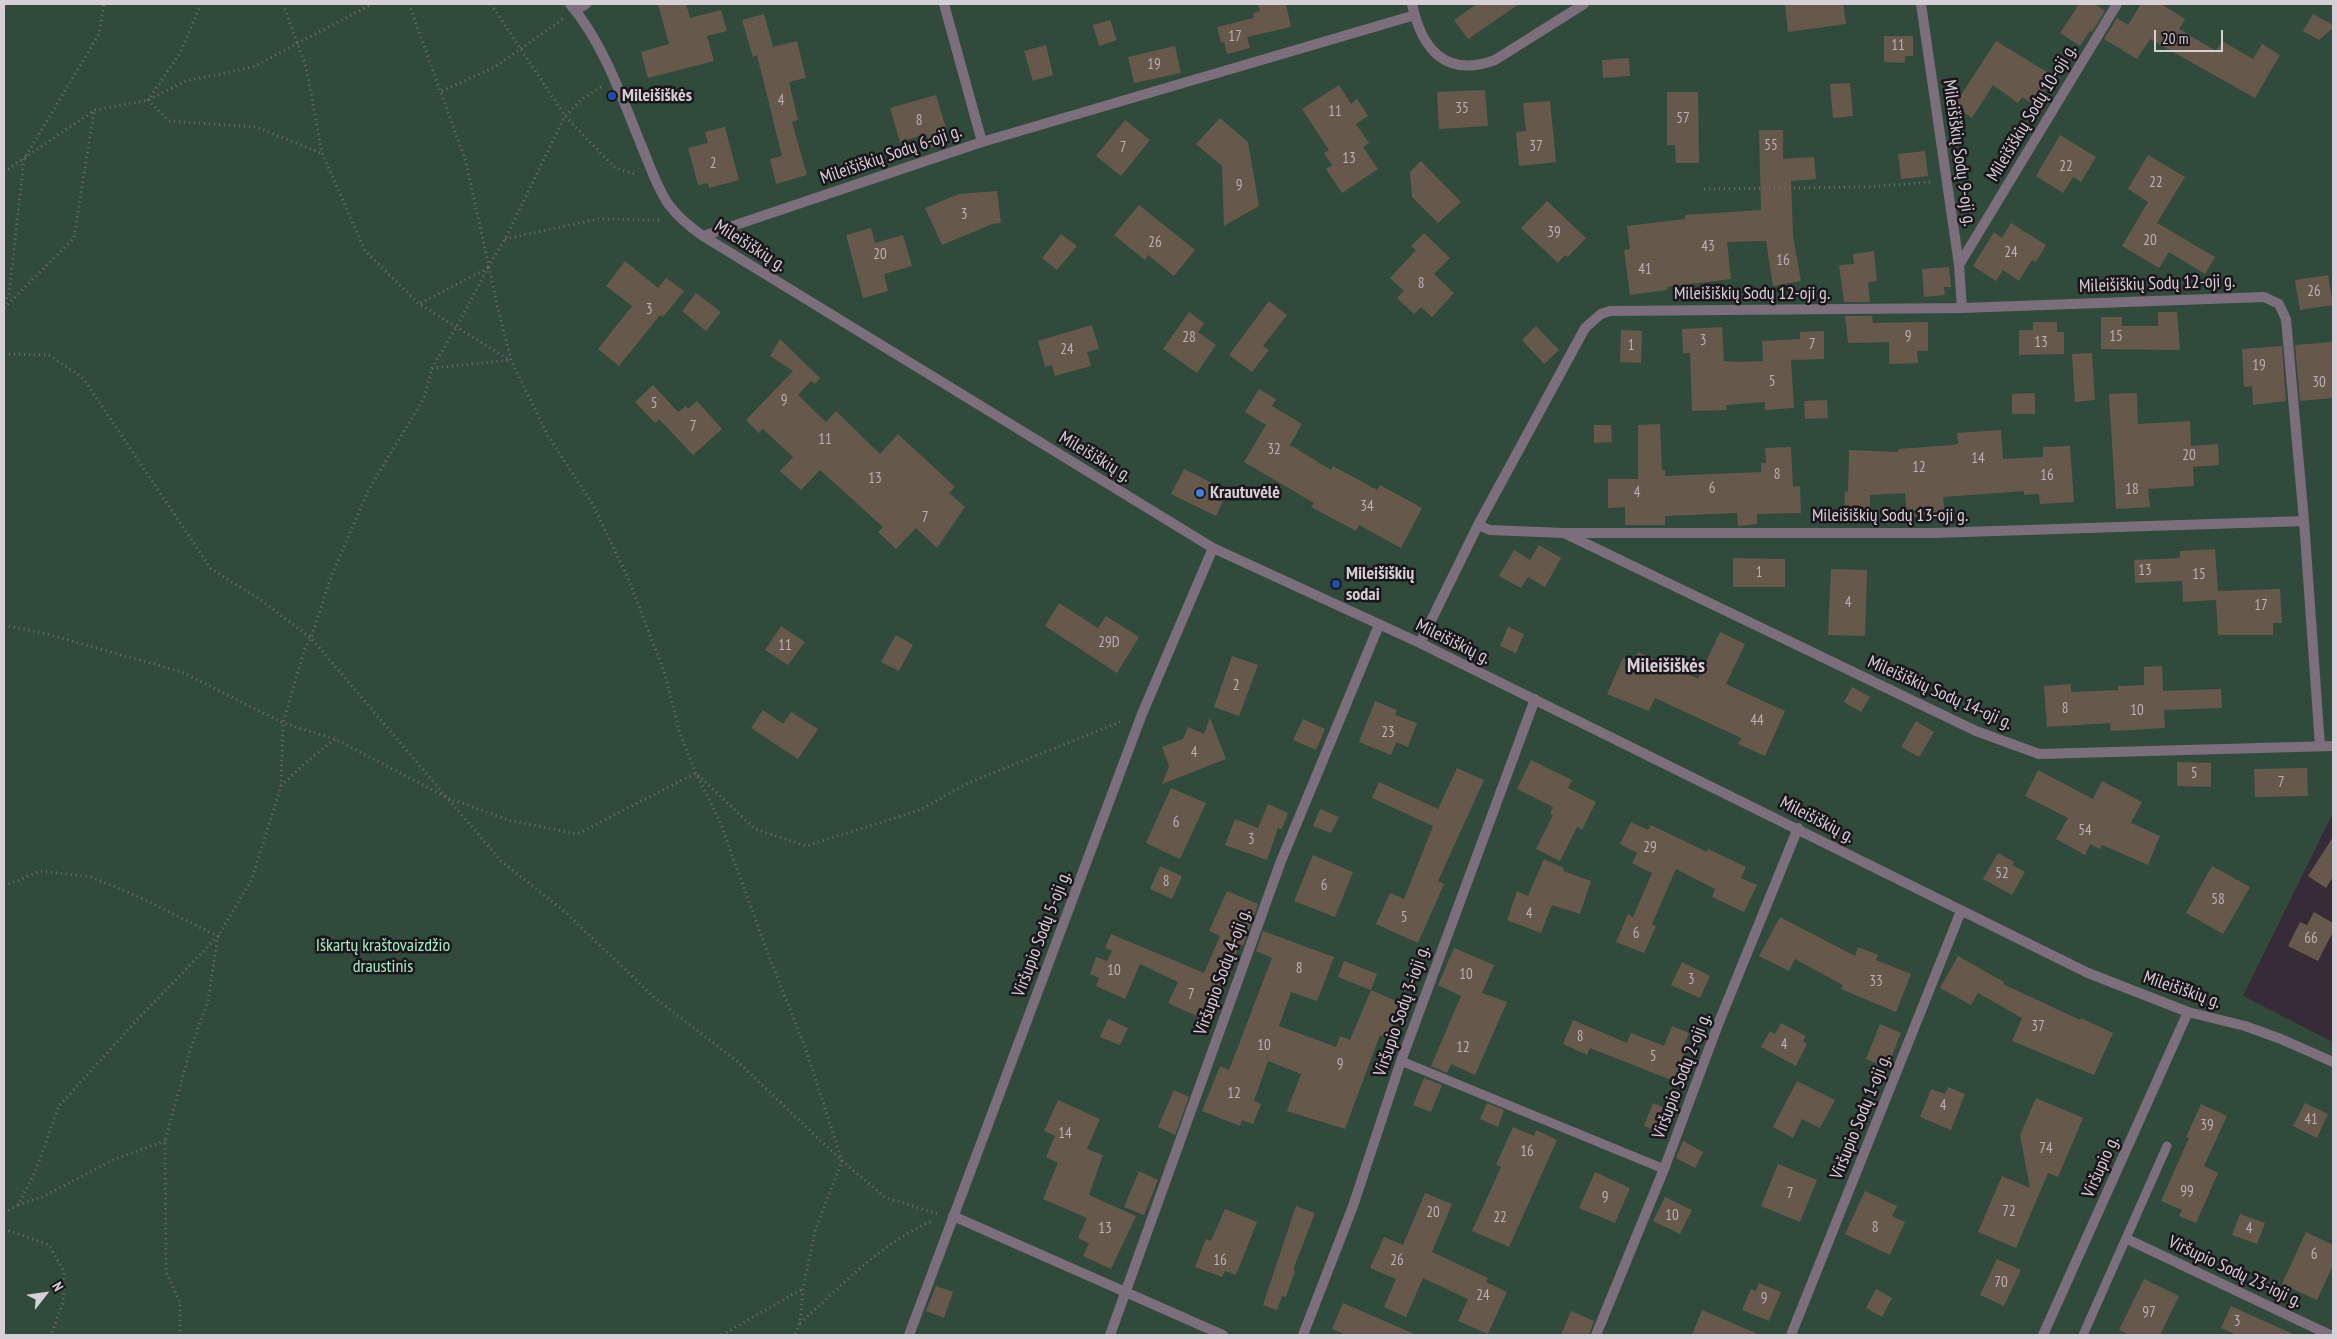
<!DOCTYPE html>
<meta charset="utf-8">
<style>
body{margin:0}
#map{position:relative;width:2337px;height:1339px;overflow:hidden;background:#372b37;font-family:"PT Sans Narrow",sans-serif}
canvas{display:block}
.frame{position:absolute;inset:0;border:5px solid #d7cfd6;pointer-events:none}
.north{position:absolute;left:20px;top:1269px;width:50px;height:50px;-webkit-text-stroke:4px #1b161b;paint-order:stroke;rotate:60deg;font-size:14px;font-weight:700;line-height:20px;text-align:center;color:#d7cfd6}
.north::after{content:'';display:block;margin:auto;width:18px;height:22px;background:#d7cfd6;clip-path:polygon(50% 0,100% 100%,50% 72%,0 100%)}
.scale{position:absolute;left:2154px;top:30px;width:69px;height:22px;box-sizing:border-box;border:2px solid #d7cfd6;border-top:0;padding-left:6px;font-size:15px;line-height:18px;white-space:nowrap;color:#d7cfd6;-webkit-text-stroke:4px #1b161b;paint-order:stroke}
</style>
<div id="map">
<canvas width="2337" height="1339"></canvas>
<div class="frame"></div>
<div class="north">N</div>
<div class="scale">20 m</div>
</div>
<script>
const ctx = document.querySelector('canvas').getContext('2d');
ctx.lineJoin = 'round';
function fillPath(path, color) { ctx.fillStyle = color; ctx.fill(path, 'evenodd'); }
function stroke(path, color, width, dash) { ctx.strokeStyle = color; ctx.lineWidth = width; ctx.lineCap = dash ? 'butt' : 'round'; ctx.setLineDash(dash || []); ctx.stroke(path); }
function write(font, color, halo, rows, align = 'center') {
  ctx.font = font + ' "PT Sans Narrow",sans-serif'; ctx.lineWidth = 5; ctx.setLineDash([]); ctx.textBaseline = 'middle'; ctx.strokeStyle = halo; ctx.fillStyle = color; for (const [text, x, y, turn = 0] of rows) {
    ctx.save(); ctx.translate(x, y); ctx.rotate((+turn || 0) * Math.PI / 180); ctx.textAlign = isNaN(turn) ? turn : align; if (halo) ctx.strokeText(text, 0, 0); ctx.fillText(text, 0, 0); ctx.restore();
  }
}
fillPath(new Path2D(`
 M4 4H2333V813L2243 996 2333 1042V1335H4Z`), '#304b3b');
fillPath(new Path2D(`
 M658 4H686L690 18 721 10 727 31 707 36 714 61 648 78 641 52 669 44Z
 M1258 4H1286L1291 27 1247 37 1250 48 1227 54 1224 42 1221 43 1217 27 1254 18 1253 13 1260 11Z
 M1477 4H1519L1468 39 1454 20Z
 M1785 4H1843L1846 24 1788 32Z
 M2079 4H2094L2105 11 2092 32 2090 31 2080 46 2060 33Z
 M2141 4H2161L2185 19 2179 29 2216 51 2222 41 2253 59 2262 44 2280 55 2255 98 2150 39 2137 59 2104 39 2117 18 2128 25Z
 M764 14 773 47 797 41 806 78 789 82 798 120 792 122 807 175 776 184 770 159 782 156 757 55 753 57 742 20Z
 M2313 14 2333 25V28L2319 40 2303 31Z
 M1110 20 1117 40 1099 46 1093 25Z
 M1884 36H1913V56H1905V63L1884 62Z
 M1996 41 2047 72 2045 74 2052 79 2035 105 2022 97 2018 103 1993 85 1972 118 1954 106Z
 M1046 45 1053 75 1033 81 1024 51Z
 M1175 46 1181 73 1134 83 1128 57Z
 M1629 58 1630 76 1603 78 1602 60Z
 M1850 83 1853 116 1833 118 1830 84Z
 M1339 85 1351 104 1357 99 1368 116 1356 124 1369 143 1363 147 1378 169 1342 193 1326 169 1332 165 1324 153 1329 150 1302 109Z
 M1485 90 1488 126 1439 129 1437 92Z
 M1667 92H1698L1699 163H1676L1675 145H1667Z
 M936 95 950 142 931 147 926 134 900 142 890 108Z
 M1550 101 1556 162 1519 166 1516 132 1526 131 1523 103Z
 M1220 118 1248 142 1259 206 1224 226 1222 166 1196 144Z
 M1125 120 1150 140 1121 176 1096 156Z
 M725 127 739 180 709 188 708 183 698 185 688 148 708 143 705 132Z
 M1759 130H1783V159L1814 157 1816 179 1791 181 1793 236 1801 281 1773 286 1766 241 1727 242 1731 279 1667 287V290L1630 295 1624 250 1630 249 1627 226 1685 219V215L1761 210Z
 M2060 135 2096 157 2081 182 2073 177 2063 193 2036 176Z
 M1925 151 1928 176 1901 179 1898 154Z
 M2148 155 2185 177 2157 223 2215 257 2205 274 2169 252 2159 268 2122 246 2148 202 2128 189Z
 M1421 161 1461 202 1438 223 1412 197 1410 172Z
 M997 191 1001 223 992 224 942 245 925 208 959 194Z
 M1547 201 1586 238 1568 257 1565 255 1558 263 1521 228Z
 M1139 205 1195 250 1174 276 1148 255 1145 260 1114 235Z
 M2011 223 2046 245 2036 262 2032 260 2019 281 2003 270 1996 281 1973 266 1994 232 2002 238Z
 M871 228 875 243 903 235 912 266 884 274 888 291 863 298 846 235Z
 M1424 233 1450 258 1434 274 1454 293 1432 317 1421 307 1414 314 1397 298 1404 291 1390 278 1416 250 1411 246Z
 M1061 234 1077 246 1057 270 1042 258Z
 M1874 251 1877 281 1868 282 1870 302H1844L1839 265 1854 264 1853 254Z
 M625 261 658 288 666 278 684 291 663 317 660 315 619 366 598 349 632 306 606 286Z
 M1949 267 1951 287H1944L1945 295 1924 297 1922 269Z
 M2328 275 2333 305 2300 310 2295 280Z
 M696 293 721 312 706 331 682 311Z
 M1269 301 1287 315 1263 346 1269 350 1252 372 1229 355Z
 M1189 312 1204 323 1198 332 1216 345 1197 373 1163 349Z
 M2158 312H2177L2180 350 2101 349V317H2122V326H2158Z
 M1845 316H1872L1873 323 1928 322V351H1917L1918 363 1889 364V342L1848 343Z
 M2033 322H2057V332H2064V354L2019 355V330H2033Z
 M1092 325 1099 349 1087 352 1091 366 1055 376 1052 365 1045 367 1038 341Z
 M1536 326 1559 350 1544 364 1522 340Z
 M1722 327 1724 361 1742 362 1763 361 1762 341 1800 339V332L1824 331V359L1791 360 1794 408 1765 410V402L1726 405 1727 410 1692 411 1690 353H1683L1682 329Z
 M1621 330 1642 331 1641 363 1620 362Z
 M780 339 820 378 815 384 811 381 798 395 826 422 836 411 880 454 898 434 955 487 949 493 965 507 937 548 916 528 896 549 878 532 883 527 820 470 801 490 780 471 793 457 763 429 759 433 746 420 793 371 770 356Z
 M2333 342V398L2300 401 2295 345Z
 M2282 346 2286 401 2253 405 2252 386 2244 387 2242 349Z
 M2092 353 2095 400 2075 402 2072 354Z
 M653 385 678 412 686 406 688 409 697 401 722 429 693 455 659 419 655 423 635 402Z
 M1259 389 1276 399 1272 406 1302 424 1290 445 1331 470 1333 466 1377 490 1380 485 1422 508 1401 548 1359 525 1356 531 1311 507 1314 503 1244 462 1266 425 1245 412Z
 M2035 393V414H2012V394Z
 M2137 393 2138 424 2190 421 2191 446 2218 444 2219 465 2193 467 2194 486 2148 489 2150 507 2116 509 2109 394Z
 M1827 400 1828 418 1805 419 1804 401Z
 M1660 424 1662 470H1665V476L1761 472V463H1766L1765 448 1791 447 1793 487 1800 486 1801 513 1757 514V524L1738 526 1737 513 1665 516V525H1625V507L1608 508V479H1638V425Z
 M1594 425H1611L1612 442 1594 443Z
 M2001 430 2003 459 2043 457V447L2070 446 2074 502 2040 504 2039 494 2024 495V491L1943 497 1945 514 1907 517 1905 493 1870 495V513L1844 512 1845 491 1848 492 1849 450 1898 452V449L1952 445 1958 444 1957 433Z
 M1184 469 1228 491 1216 516 1171 494Z
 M1539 545 1561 558 1545 587 1528 577 1521 588 1499 576 1514 550 1530 560Z
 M2215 549 2218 591 2280 589 2282 623H2273V635H2218L2216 600 2183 602 2182 581 2135 583 2134 560 2180 558V551Z
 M1733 558 1785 559V587H1733Z
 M1831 569 1867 570 1865 636 1828 635Z
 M1059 603 1098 628 1106 616 1139 637 1117 673 1045 626Z
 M781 626 805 642 788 665 765 650Z
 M1508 627 1524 634 1516 653 1500 646Z
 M1720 632 1745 644 1726 684 1785 711 1765 756 1738 744 1741 738 1655 698 1649 711 1607 694 1623 658 1634 662 1638 652 1698 679Z
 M896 635 913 645 899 671 881 662Z
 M1232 656 1258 665 1239 716 1214 707Z
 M2162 666 2163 691 2221 689 2222 708 2164 710 2165 728 2111 731 2110 723 2047 727 2044 686 2071 684V692L2118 690V686L2144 685V667Z
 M1852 687 1870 697 1861 712 1844 702Z
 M1375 701 1397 710 1395 715 1417 723 1408 747 1396 742 1391 755 1359 742Z
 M763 710 783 724 791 712 818 729 798 759 751 728Z
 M1210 718 1226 759 1162 784 1169 766 1162 747 1183 739 1188 727 1204 734Z
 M1303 719 1325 729 1316 750 1293 740Z
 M1916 721 1934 732 1919 757 1901 747Z
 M1531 760 1572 780 1568 788 1596 802 1582 830 1577 827 1560 861 1536 849 1553 815 1550 814 1553 807 1517 789Z
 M2177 762 2211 763V787L2177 786Z
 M1457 768 1484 780 1438 881 1444 884 1418 943 1376 924 1390 893 1404 899 1433 826 1372 798 1379 782 1438 809Z
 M2307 768 2308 796 2255 797 2254 769Z
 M2038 770 2093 799 2102 781 2142 802 2131 823 2160 836 2148 865 2102 845 2100 849 2090 844 2085 855 2056 839 2068 818 2025 796Z
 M1171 788 1206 803 1180 859 1146 843Z
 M1268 804 1288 813 1282 829 1278 828 1267 860 1225 845 1235 819 1258 828Z
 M1320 809 1339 817 1331 833 1313 826Z
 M1631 822 1648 830 1651 825 1707 852 1708 849 1746 867 1741 878 1757 885 1744 912 1712 897 1715 889 1676 869 1652 924 1656 926 1644 953 1616 942 1628 914 1633 917 1652 873 1632 863 1637 853 1620 844Z
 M2333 837V877L2326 888 2308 876Z
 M1998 853 2014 862 2012 865 2025 872 2012 895 1983 879Z
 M1313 855 1353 872 1335 917 1294 901Z
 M1544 859 1564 868 1563 871 1591 881 1580 914 1552 905 1541 933 1507 920 1517 891 1528 896Z
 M1160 866 1182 876 1172 899 1150 889Z
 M2212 866 2250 887 2223 934 2186 913Z
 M1227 891 1258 904 1243 946 1240 944 1221 988 1216 986 1201 1018 1168 1003 1178 982 1140 964 1125 999 1096 986 1099 978 1090 974 1096 957 1107 961 1112 951 1105 948 1111 934 1204 973 1220 936 1209 931Z
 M2314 912 2333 923V932L2318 961 2288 946 2300 922 2307 925Z
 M1780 917 1855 956 1858 947 1878 955 1876 960 1911 974 1896 1012 1841 989 1843 985 1795 959 1789 971 1759 956Z
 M1263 931 1334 957 1317 1001 1291 992 1279 1026 1336 1047 1340 1036 1350 1040 1371 990 1405 1005 1390 1039 1380 1035 1345 1129 1287 1111 1301 1074 1268 1061 1254 1101 1261 1104 1253 1124 1242 1120 1240 1126 1202 1111 1220 1066 1229 1070 1272 958 1256 951Z
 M1454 948 1494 965 1482 993 1507 1002 1475 1075 1451 1064 1447 1073 1431 1066 1461 996 1438 985Z
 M1958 956 2004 982 2003 984 2080 1020 2081 1018 2113 1033 2094 1075 2012 1041 2022 1018 1978 993 1971 1005 1940 988Z
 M1344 961 1377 974 1371 990 1338 977Z
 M1682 962 1710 976 1700 998 1671 985Z
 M1108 1019 1128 1028 1120 1045 1100 1037Z
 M1573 1020 1627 1043 1631 1033 1664 1046 1672 1026 1689 1033 1681 1052 1685 1053 1674 1081 1590 1048 1587 1055 1563 1044Z
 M1781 1023 1806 1036 1803 1041 1807 1044 1796 1066 1761 1047 1770 1031 1775 1034Z
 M1880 1024 1901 1033 1887 1068 1866 1059Z
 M1424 1078 1442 1085 1431 1112 1413 1105Z
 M1797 1081 1835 1100 1820 1128 1802 1119 1793 1138 1773 1127Z
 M1948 1087 1965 1094 1951 1130 1920 1117 1931 1089 1945 1094Z
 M1174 1090 1189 1097 1175 1135 1158 1127Z
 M2036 1098 2083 1118 2058 1177 2048 1173 2016 1248 1978 1232 2002 1176 2030 1188 2020 1135Z
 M1058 1100 1100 1119 1087 1149 1103 1155 1089 1195 1136 1216 1111 1269 1083 1256 1089 1243 1078 1238 1087 1218 1043 1199 1058 1163 1046 1157 1055 1136 1044 1131Z
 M1487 1103 1504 1110 1498 1127 1480 1119Z
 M1653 1103 1669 1110 1660 1133 1644 1126Z
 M2305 1103 2328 1114 2317 1138 2293 1126Z
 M2201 1104 2227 1116 2204 1166 2218 1173 2196 1223 2179 1216 2182 1210 2161 1201 2189 1138 2186 1137Z
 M1513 1127 1534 1136 1536 1130 1557 1140 1509 1247 1472 1231 1501 1167 1496 1165Z
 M1683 1141 1703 1152 1695 1168 1676 1158Z
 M1778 1164 1817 1180 1800 1222 1761 1206Z
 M1139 1171 1158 1180 1144 1215 1124 1207Z
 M1595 1172 1630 1188 1615 1223 1579 1208Z
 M1865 1191 1897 1206 1892 1216 1905 1222 1890 1255 1845 1234Z
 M1425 1193 1452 1204 1432 1252 1488 1278 1486 1282 1507 1292 1488 1334 1458 1321 1468 1299 1423 1278 1406 1317 1384 1307 1396 1279 1370 1268 1384 1237 1403 1245Z
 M1665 1197 1692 1210 1680 1234 1653 1221Z
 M1296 1206 1315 1213 1293 1270 1295 1271 1286 1297 1282 1296 1277 1310 1263 1305Z
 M1225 1209 1257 1222 1236 1275 1225 1271 1222 1277 1195 1267 1206 1239 1211 1241Z
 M2240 1214 2265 1223 2257 1244 2232 1235Z
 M2306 1232 2333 1245V1265L2317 1300 2282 1284Z
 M1997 1259 2021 1270 2004 1306 1980 1295Z
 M2144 1279 2179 1296 2160 1335H2129L2119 1330Z
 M1759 1283 1781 1292 1769 1321 1742 1310 1751 1289 1756 1291Z
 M936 1286 953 1292 944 1318 926 1311Z
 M1876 1289 1892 1298 1882 1317 1866 1308Z
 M1343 1303 1417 1335H1346L1332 1329Z
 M2231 1306 2295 1335H2237L2221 1328Z
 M1702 1310 1760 1335H1692Z
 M1571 1311 1594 1321 1589 1335H1561Z`), '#67584c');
stroke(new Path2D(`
 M201 4 180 53 148 100 169 121 256 127 321 153
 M283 4 306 67 322 153 365 251 419 304 510 360
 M409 4 466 162 499 313 511 360 548 436 592 503 628 578 665 674 680 734 696 773 720 822 768 954 805 1047 842 1161 815 1231 803 1289 800 1323 795 1335
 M491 4 565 116 615 168 635 174
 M442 91 495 67 563 19
 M4 172 95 110 148 100 186 81 253 67 372 4
 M1704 189 1866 187 1931 182
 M505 239 598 219 659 220
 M488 267 505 239 565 116 581 100 601 87
 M4 303 9 294 24 159 99 34 104 4
 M4 308 74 238 94 111
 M4 354 49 355 83 378 211 569 258 598 311 638 501 861 564 911 655 998 737 1061 842 1161 885 1197 938 1214
 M432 368 511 360
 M4 625 43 633 182 672 283 723 335 739 448 798 508 820 577 834 696 773 755 829 806 846 920 810 968 783 1120 722
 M281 786 305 763 335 739
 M4 886 40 871 91 877 139 897 218 936 208 1001 191 1047 165 1141 166 1272 180 1302V1335
 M18 1205 42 1197 115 1159 165 1141
 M4 1213 18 1205 35 1172 59 1106 136 1021 218 936 251 881 281 787 283 723 305 648 311 638 331 577 368 491 424 398 432 368 457 326 488 268 419 304
 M4 1229 49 1245 64 1272 63 1302 51 1335
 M800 1323C842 1286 881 1242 934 1220
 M722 1335 802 1289`), '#746a74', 3, [1, 4]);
stroke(new Path2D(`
 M1401 1061 1664 1169
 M2083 1335 2167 1146`), '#7d6e7b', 9);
stroke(new Path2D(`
 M570 4C604 44 622 98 642 147 650 166 657 188 669 205 679 218 690 227 703 236L1213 548 1420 643 2088 973 2188 1012 2245 1026 2281 1039 2333 1062
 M1412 4C1422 50 1446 78 1495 60L1584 4
 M1921 4 1959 265 1962 308
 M575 10 586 4
 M982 142 1415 15
 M703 236 982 142 944 4
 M1959 265 2117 4
 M1478 525 1490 530 1564 533H1934L2304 521
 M1566 534 1976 731 2039 754 2333 746
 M1420 643 1478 525 1585 328 1601 314 1610 311 1962 308 2264 297 2279 304 2286 319 2304 521 2320 746
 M953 1216 1223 1335
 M2127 1239 2330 1335
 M909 1335 1142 714 1213 548
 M1110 1335 1281 861 1379 625
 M1303 1335 1353 1206 1401 1061 1535 699
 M1596 1335 1664 1169 1719 1022 1798 828
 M1791 1335 1961 911
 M2043 1335 2188 1012`), '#7d6e7b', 10);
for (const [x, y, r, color] of [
 [612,96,5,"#1a4fb4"],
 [1200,493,5,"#3f7fe0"],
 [1336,584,5,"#1a4fb4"]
]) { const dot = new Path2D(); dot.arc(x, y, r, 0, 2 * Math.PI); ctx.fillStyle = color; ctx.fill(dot); stroke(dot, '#1b161b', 2); }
write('15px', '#bbb1b4', null, [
 ["17",1235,37],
 ["11",1898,46],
 ["19",1154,65],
 ["4",781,101],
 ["35",1462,109],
 ["11",1335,112],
 ["57",1683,119],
 ["8",919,121],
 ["55",1771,146],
 ["37",1536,147],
 ["7",1123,148],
 ["13",1349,159],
 ["2",713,164],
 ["22",2066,167],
 ["22",2156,183],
 ["9",1239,186],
 ["3",964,215],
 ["39",1554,233],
 ["20",2150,241],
 ["26",1155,243],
 ["43",1708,247],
 ["24",2011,253],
 ["20",880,255],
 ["16",1783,261],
 ["41",1645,270],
 ["8",1421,284],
 ["26",2314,292],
 ["3",649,310],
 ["9",1908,337],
 ["15",2116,337],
 ["28",1189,338],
 ["3",1703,341],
 ["13",2041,343],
 ["7",1812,345],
 ["1",1631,346],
 ["24",1067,350],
 ["19",2259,366],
 ["5",1772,382],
 ["30",2319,383],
 ["9",784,401],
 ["5",654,404],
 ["7",693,427],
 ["11",825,440],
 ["32",1274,450],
 ["20",2189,456],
 ["14",1978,459],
 ["12",1919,468],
 ["8",1777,475],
 ["16",2047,476],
 ["13",875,479],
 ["6",1712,489],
 ["18",2132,490],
 ["4",1637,493],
 ["34",1367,507],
 ["7",925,518],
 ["13",2145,571],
 ["1",1759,573],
 ["15",2199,575],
 ["4",1848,603],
 ["17",2261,606],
 ["29D",1109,643],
 ["11",785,646],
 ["2",1236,686],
 ["8",2065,709],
 ["10",2137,711],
 ["44",1757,721],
 ["23",1388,733],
 ["4",1194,753],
 ["5",2194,774],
 ["7",2281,783],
 ["6",1176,823],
 ["54",2085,831],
 ["3",1251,840],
 ["29",1650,848],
 ["52",2002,874],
 ["8",1166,882],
 ["6",1324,886],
 ["58",2218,900],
 ["4",1529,914],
 ["5",1404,918],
 ["6",1636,934],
 ["66",2311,939],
 ["8",1299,969],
 ["10",1114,971],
 ["10",1466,975],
 ["3",1691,980],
 ["33",1876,982],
 ["7",1191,995],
 ["37",2038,1027],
 ["8",1580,1037],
 ["4",1784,1045],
 ["10",1264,1046],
 ["12",1463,1048],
 ["5",1653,1057],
 ["9",1340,1065],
 ["12",1234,1094],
 ["4",1943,1106],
 ["41",2311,1120],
 ["39",2207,1126],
 ["14",1065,1134],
 ["74",2046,1149],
 ["16",1527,1152],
 ["99",2187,1192],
 ["7",1790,1194],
 ["9",1605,1198],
 ["72",2009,1212],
 ["20",1433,1213],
 ["10",1672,1216],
 ["22",1500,1218],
 ["8",1875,1228],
 ["13",1105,1229],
 ["4",2249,1229],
 ["6",2314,1255],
 ["16",1220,1261],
 ["26",1397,1261],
 ["70",2001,1283],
 ["24",1483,1296],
 ["9",1764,1299],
 ["97",2149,1313],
 ["3",2237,1322]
]);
write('bold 18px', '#d7cfd6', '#1b161b', [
 ["Mileišiškės",622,96],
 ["Krautuvėlė",1210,493],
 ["Mileišiškių",1346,574],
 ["sodai",1346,595]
], 'left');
write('18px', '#d7cfd6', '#1b161b', [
 ["Mileišiškių Sodų 10-oji g.",2032,113,-59],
 ["Mileišiškių Sodų 9-oji g.",1959,153,82],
 ["Mileišiškių Sodų 6-oji g.",891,155,-19],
 ["Mileišiškių g.",750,246,32],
 ["Mileišiškių Sodų 12-oji g.",2157,284,-2],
 ["Mileišiškių Sodų 12-oji g.",1752,294],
 ["Mileišiškių g.",1095,457,31],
 ["Mileišiškių Sodų 13-oji g.",1890,516],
 ["Mileišiškių g.",1453,642,26],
 ["Mileišiškių Sodų 14-oji g.",1940,693,24],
 ["Mileišiškių g.",1817,820,27],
 ["Viršupio Sodų 5-oji g.",1042,934,-69],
 ["Viršupio Sodų 4-oji g.",1223,972,-70],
 ["Mileišiškių g.",2182,990,19],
 ["Viršupio Sodų 3-ioji g.",1402,1011,-71],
 ["Viršupio Sodų 2-oji g.",1682,1076,-69],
 ["Viršupio Sodų 1-oji g.",1861,1117,-68],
 ["Viršupio g.",2101,1167,-66],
 ["Viršupio Sodų 23-ioji g.",2235,1272,25]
]);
write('18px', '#a3f0c1', '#1b161b', [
 ["Iškartų kraštovaizdžio",383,946],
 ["draustinis",383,967]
]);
write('bold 20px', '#d7cfd6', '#1b161b', [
 ["Mileišiškės",1666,666]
]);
</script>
